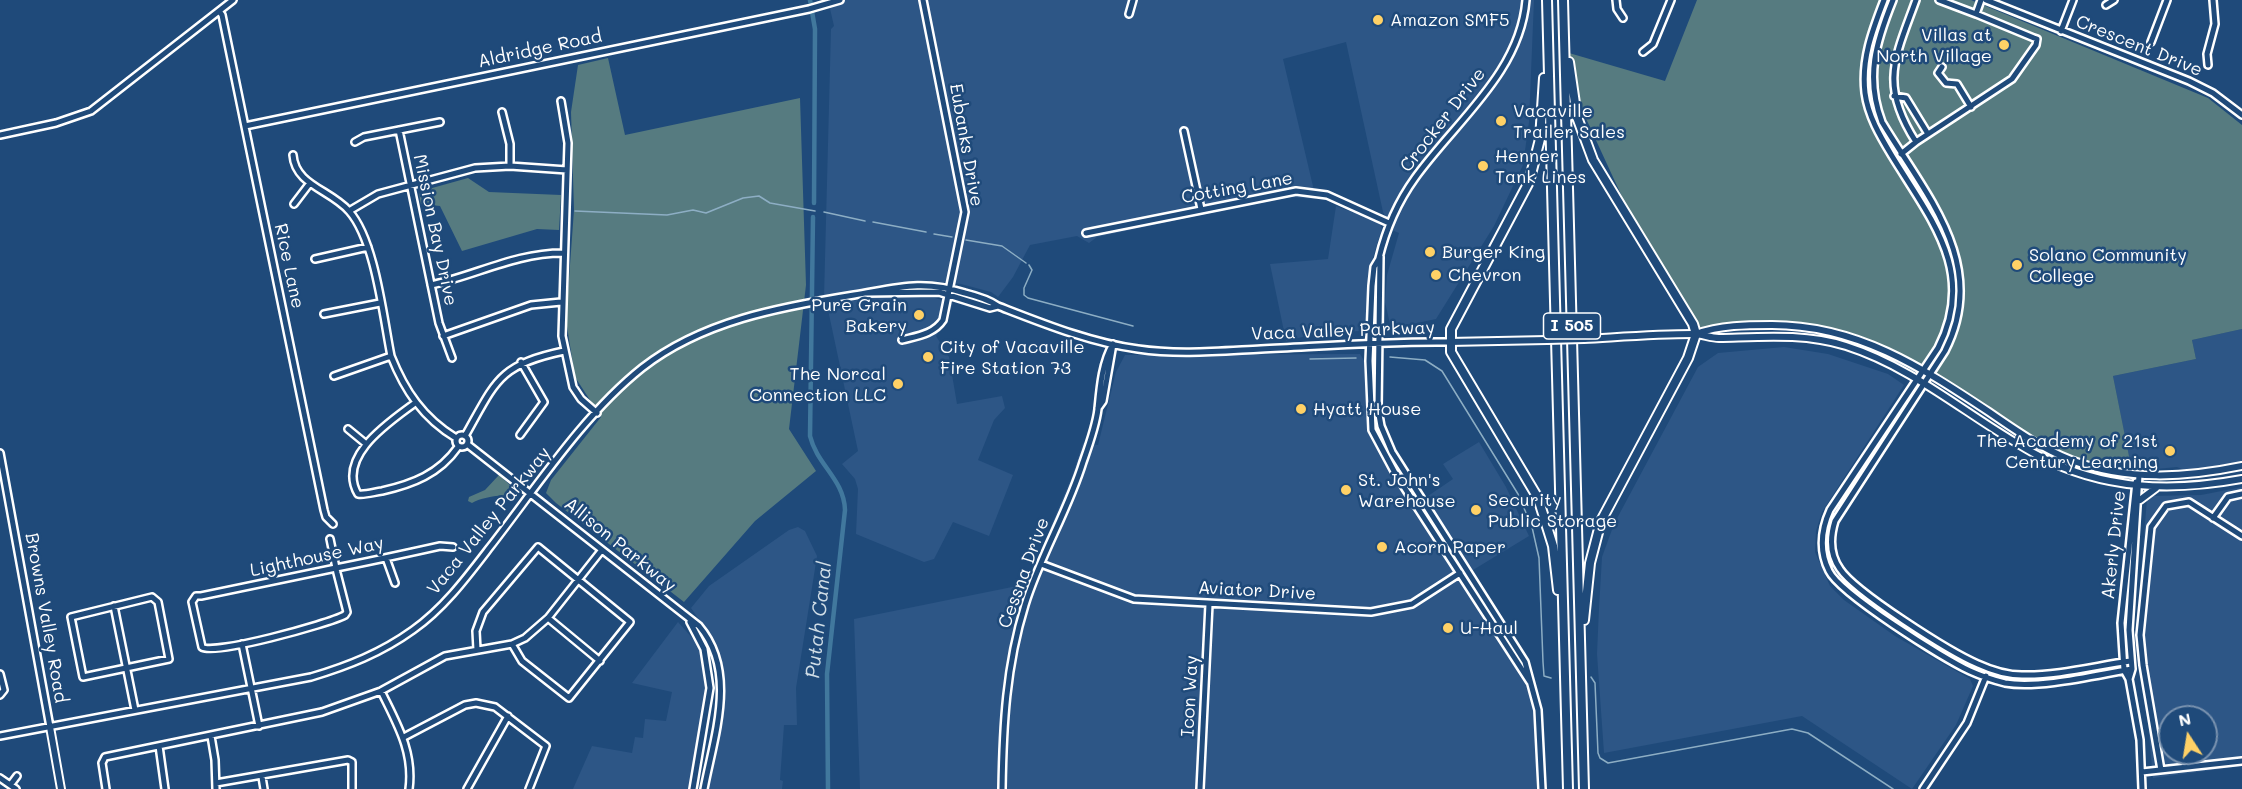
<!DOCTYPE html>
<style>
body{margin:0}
#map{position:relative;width:2242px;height:789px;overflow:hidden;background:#1f4a7a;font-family:Mali,sans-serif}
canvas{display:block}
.north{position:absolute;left:2158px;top:705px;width:60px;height:60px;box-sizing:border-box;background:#1f4a7a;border:2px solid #7992af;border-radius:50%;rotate:348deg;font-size:16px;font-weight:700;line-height:24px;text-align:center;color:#fff}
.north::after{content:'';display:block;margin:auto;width:21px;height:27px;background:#ffd166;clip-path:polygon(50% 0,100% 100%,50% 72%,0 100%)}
</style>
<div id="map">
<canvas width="2242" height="789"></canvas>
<div class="north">N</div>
</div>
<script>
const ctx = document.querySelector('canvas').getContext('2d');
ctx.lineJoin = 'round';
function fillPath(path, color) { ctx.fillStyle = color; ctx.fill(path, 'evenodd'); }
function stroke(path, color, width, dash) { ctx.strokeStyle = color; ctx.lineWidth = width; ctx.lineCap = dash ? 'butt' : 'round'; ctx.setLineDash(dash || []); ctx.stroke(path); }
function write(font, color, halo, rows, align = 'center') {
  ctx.font = font + ' Mali,sans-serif'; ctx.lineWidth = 5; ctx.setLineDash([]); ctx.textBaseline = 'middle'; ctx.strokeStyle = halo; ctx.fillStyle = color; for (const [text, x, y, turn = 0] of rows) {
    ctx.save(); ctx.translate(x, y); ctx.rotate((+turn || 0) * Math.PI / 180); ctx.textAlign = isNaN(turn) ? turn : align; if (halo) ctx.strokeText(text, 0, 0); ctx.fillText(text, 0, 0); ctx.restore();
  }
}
fillPath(new Path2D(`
 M828 0H1534L1529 122 1523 165 1494 226 1436 319 1403 326 1390 324 1385 302 1387 275 1399 233 1392 230 1383 212 1346 42 1283 59 1316 199 1289 197 1257 203 1097 237 1089 243 1077 236 1030 245 1013 277 998 297 991 292 961 284 920 280 824 297 831 29 834 26Z
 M1336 206 1371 219 1380 224 1382 228 1371 264 1365 325 1360 331 1319 333 1286 341 1270 264 1328 259Z
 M887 295 935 298 953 303 947 320 936 336 949 357 957 404 1002 396 1005 408 994 420 978 460 1013 475 989 536 953 522 934 559 924 562 856 534 858 489 855 479 842 464 858 451 827 305Z
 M2242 329V461L2187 471 2177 467 2156 469 2131 467 2113 376 2196 359 2192 340Z
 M1784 347 1828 354 1888 374 1904 385 1822 512 1816 531 1815 552 1830 586 1844 600 1895 636 1970 679 1973 686 1956 725 1912 789 1802 716 1604 753 1597 654 1599 608 1602 557 1614 524 1698 367 1718 353Z
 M1360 354 1366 364V415L1381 454 1525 684 1533 704 1537 732 1536 789H860L854 619 1027 584 1073 474 1083 443 1098 445 1116 372 1125 355Z
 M1479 442 1506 487 1529 536 1473 570 1425 498 1453 479 1443 464Z
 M2242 487V766L2153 778 2148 724 2135 644 2147 499 2151 496 2201 495ZM2170 717H2206V753H2170Z
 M798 527 805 531 817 556 796 688 797 725H784L780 780 783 781 782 789H707L724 679 716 644 691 608 709 586 789 530Z
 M678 622 695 641 703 654 709 683 690 789H573L592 746 632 753 635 737 643 738 645 719 666 721 672 692 632 683Z`), '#2d5686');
fillPath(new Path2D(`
 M1697 0H1971L2208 98 2242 125V329L2192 340 2196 359 2113 376 2130 461 2072 460 2029 439 1888 350 1803 326 1713 328 1696 334 1624 201 1577 99 1569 53 1665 81Z
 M608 58 625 135 800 98 806 285 789 429 816 471 755 521 684 602 556 503 546 493 551 480 601 417 575 377 566 320 574 210 571 112 578 65Z
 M468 178 489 192 561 195 559 230 537 229 462 251 440 206 421 204 419 194 425 190Z
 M499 475 511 486 513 492 509 496C501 494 480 498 472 503L468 501 469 497 485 490Z`), '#567b80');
stroke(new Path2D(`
 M575 211 667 215 693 210 706 213 743 198 759 196 770 203 815 211
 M824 212 865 221
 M873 222 926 232
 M934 234 952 237
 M966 240 1002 246 1026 263
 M1029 265 1032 270 1024 288V295L1028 298 1133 326
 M1390 357 1425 360 1442 371 1518 494 1532 527 1539 558 1543 662 1544 676 1551 678
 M1310 359 1356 358
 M1591 677 1595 683 1598 753 1600 758 1608 763 1792 729 1808 733 1893 789`), '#8daec4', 1.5);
stroke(new Path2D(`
 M810 0 815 29 814 203
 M813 217 810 436C817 465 844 479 845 510L827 674 828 789`), '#41789d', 4.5);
const minor = new Path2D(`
 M1616 0 1617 9 1623 18
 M1884 0C1872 31 1861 60 1865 93 1868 116 1880 136 1892 156 1931 220 1977 272 1938 348L1830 510C1821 530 1819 551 1829 571 1840 594 1944 659 1970 671 1981 676 1993 680 2005 683 2040 689 2096 675 2132 669
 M1893 0C1876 42 1865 77 1882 122 1925 194 1990 264 1945 351L1835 521C1830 537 1830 555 1840 569 1855 592 1950 652 1978 664 1991 670 2007 675 2022 675 2057 676 2095 666 2130 661
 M1916 0C1895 58 1879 84 1916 142L2012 79 2036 45 2037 39 2034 38 1976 14
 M1939 0 1976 14 1981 0
 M1986 0 2189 81 2213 93 2242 115
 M2106 5 2114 0
 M219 11 222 15 324 510 326 517 333 524
 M1129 14 1133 0
 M2061 31 2073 0
 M2151 42 2167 0
 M1643 52 1653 44 1671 0
 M2208 65 2207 54 2215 24 2213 0
 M1942 67 1938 73 1946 83 1957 84 1971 107
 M1894 96 1906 98 1928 134
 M561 101 568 143 562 336 573 387 581 399 597 413
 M502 112 510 144V166
 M245 126 809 9 840 0
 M399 130 439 323 452 358
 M1184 131 1201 209
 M0 135 56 123 91 111 233 0
 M355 142 364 137 440 122
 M1901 154 1916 142
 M293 155C295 185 331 190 349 211 375 240 383 316 391 356 405 391 423 418 456 438
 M294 204 310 183
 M349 211 378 194 475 168 510 166 567 170
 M1086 233 1296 191 1327 195 1389 223
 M1380 257 1378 409 1381 426 1392 452 1525 662 1538 710 1542 789
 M1380 257 1374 267 1372 286 1369 361 1372 430 1395 473 1530 682
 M1379 258C1386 229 1397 203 1415 178 1455 122 1520 73 1526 0
 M315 259 368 247
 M431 285C477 275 515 253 563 253
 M998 306C1042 323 1091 343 1138 349 1178 355 1221 351 1261 349 1324 346 1386 341 1449 342
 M324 314 380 303
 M443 336 531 305 561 302
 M902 340C917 336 934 334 943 320L965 212 923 0
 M334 376 391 356
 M415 403C391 421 336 456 358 494 366 495 374 492 382 491 413 484 439 474 458 447
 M1098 408 1103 401 1113 344
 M348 429 365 443
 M456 441a6 6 0 1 1 12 0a6 6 0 1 1-12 0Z
 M520 435 544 402 521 362
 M465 436C496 381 498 365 564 351
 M467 444 699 626C738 672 714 736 704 789
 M0 453 50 727
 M2139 475 2129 630 2132 669 2129 679 2140 740 2142 789
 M2213 518 2228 497 2242 494
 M330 539 336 568 337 573 347 612 345 615C328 624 212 656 202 647L192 602 196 596H201L331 569C367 562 404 554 440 546L453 547
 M386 558 395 583
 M1041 564 1134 599 1371 612 1412 604 1460 573
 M152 597 158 602 169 659 83 677 71 617Z
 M114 606 135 710
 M548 618 600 661
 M690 622 704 649 710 688 693 789
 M242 644 259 726
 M477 650 476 631 483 612 538 547 630 622 569 698 522 661 512 644
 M0 674 4 690 0 695
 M2129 679 2124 670 2121 623 2136 482
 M381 691C397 724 414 752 409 789
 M0 736 311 677C348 666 381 653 413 630 444 608 467 577 490 547 536 488 583 415 642 368 702 321 780 307 854 295 896 288 922 279 965 293 977 296 988 299 998 306L990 308 939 292 866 293
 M211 736 215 760 216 789
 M404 737 465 705 476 703 495 707 546 746 529 789
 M159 746 165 789
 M2161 770 2143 665 2140 635 2151 527 2166 506 2189 502 2242 536
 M2142 772 2242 761
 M262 777 264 789
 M0 778 16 789
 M216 783 348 760 352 762V789
 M11 784 17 776
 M106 789 102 763 105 757 322 712 381 691 445 656 512 644 525 638 548 618 601 551
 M467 789 508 716
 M1002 789C1003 726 1006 666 1025 605 1040 556 1068 511 1083 462 1089 445 1096 426 1098 409 1100 388 1102 362 1113 344
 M1200 789 1209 604
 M1923 789 1967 723 1986 676`);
const major = new Path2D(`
 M1696 334C1720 325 1747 325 1772 325 1857 325 1921 367 1989 412 2015 430 2041 448 2071 460 2128 481 2184 478 2242 466
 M1584 339C1620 337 1656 334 1693 334 1702 334 1710 338 1719 338 1762 337 1804 333 1846 346 1918 369 1973 421 2039 456 2103 490 2172 492 2242 479
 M1449 342 1547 340
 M2140 500 2156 488
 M50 727 61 789`);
const highway = new Path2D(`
 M1547 0 1568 789
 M1563 0 1584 789
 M1569 62 1577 117 1593 160 1693 324 1696 334 1688 358 1601 521 1590 563 1584 620
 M1544 78 1540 139 1529 182 1451 329V352L1538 498 1553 546 1558 590`);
stroke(minor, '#fff', 10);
stroke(major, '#fff', 10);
stroke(highway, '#fff', 12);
stroke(minor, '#1f4a7a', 5);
stroke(major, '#1f4a7a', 6);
stroke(highway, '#1f4a7a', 8);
const majorBridge = new Path2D(`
 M1547 340 1584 339`);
stroke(majorBridge, '#fff', 10, []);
stroke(majorBridge, '#1f4a7a', 6);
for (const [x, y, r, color] of [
 [1378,20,6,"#ffd166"],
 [2004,45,6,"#ffd166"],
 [1501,121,6,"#ffd166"],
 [1483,166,6,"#ffd166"],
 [1430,252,6,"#ffd166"],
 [2017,265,6,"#ffd166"],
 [1436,275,6,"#ffd166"],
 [919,315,6,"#ffd166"],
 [928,357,6,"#ffd166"],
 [898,384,6,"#ffd166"],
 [1301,409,6,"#ffd166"],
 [2170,451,6,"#ffd166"],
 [1346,490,6,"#ffd166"],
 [1476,510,6,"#ffd166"],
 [1382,547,6,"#ffd166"],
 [1448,628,6,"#ffd166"]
]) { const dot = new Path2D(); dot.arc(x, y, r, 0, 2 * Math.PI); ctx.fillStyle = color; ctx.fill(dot); stroke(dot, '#1f4a7a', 2); }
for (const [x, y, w] of [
 [1572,326,57]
]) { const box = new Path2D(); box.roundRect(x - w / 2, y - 13, w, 26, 4.5); ctx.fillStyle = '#1f4a7a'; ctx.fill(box); stroke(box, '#fff', 1.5); }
write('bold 16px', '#fff', null, [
 ["I 505",1572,326]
]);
write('18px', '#fff', '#1f4a7a', [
 ["Amazon SMF5",1390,20],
 ["Villas at",1992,35,"right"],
 ["North Village",1992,56,"right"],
 ["Vacaville",1513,111],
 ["Trailer Sales",1513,132],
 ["Henner",1495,156],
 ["Tank Lines",1495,177],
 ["Burger King",1442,252],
 ["Solano Community",2029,255],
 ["College",2029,276],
 ["Chevron",1448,275],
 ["Pure Grain",907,305,"right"],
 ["Bakery",907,326,"right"],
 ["City of Vacaville",940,347],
 ["Fire Station 73",940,368],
 ["The Norcal",886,374,"right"],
 ["Connection LLC",886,395,"right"],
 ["Hyatt House",1313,409],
 ["The Academy of 21st",2158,441,"right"],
 ["Century Learning",2158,462,"right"],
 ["St. John's",1358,480],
 ["Warehouse",1358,501],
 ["Security",1488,500],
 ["Public Storage",1488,521],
 ["Acorn Paper",1394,547],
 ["U-Haul",1460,628]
], 'left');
write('18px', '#fff', '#1f4a7a', [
 ["Crescent Drive",2139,46,22],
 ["Aldridge Road",540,49,-12],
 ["Crocker Drive",1443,120,-52],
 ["Eubanks Drive",966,145,80],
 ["Cotting Lane",1237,188,-10],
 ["Mission Bay Drive",435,230,78],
 ["Rice Lane",289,266,78],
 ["Vaca Valley Parkway",1343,331,-2],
 ["Vaca Valley Parkway",489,521,-51],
 ["Allison Parkway",620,545,39],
 ["Akerly Drive",2114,545,-84],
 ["Lighthouse Way",317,557,-12],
 ["Cessna Drive",1024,573,-70],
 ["Aviator Drive",1257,591,3],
 ["Browns Valley Road",46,618,80],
 ["Icon Way",1190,696,-87]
]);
write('italic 20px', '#d0dde6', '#1f4a7a', [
 ["Putah Canal",819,620,-84]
]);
</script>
